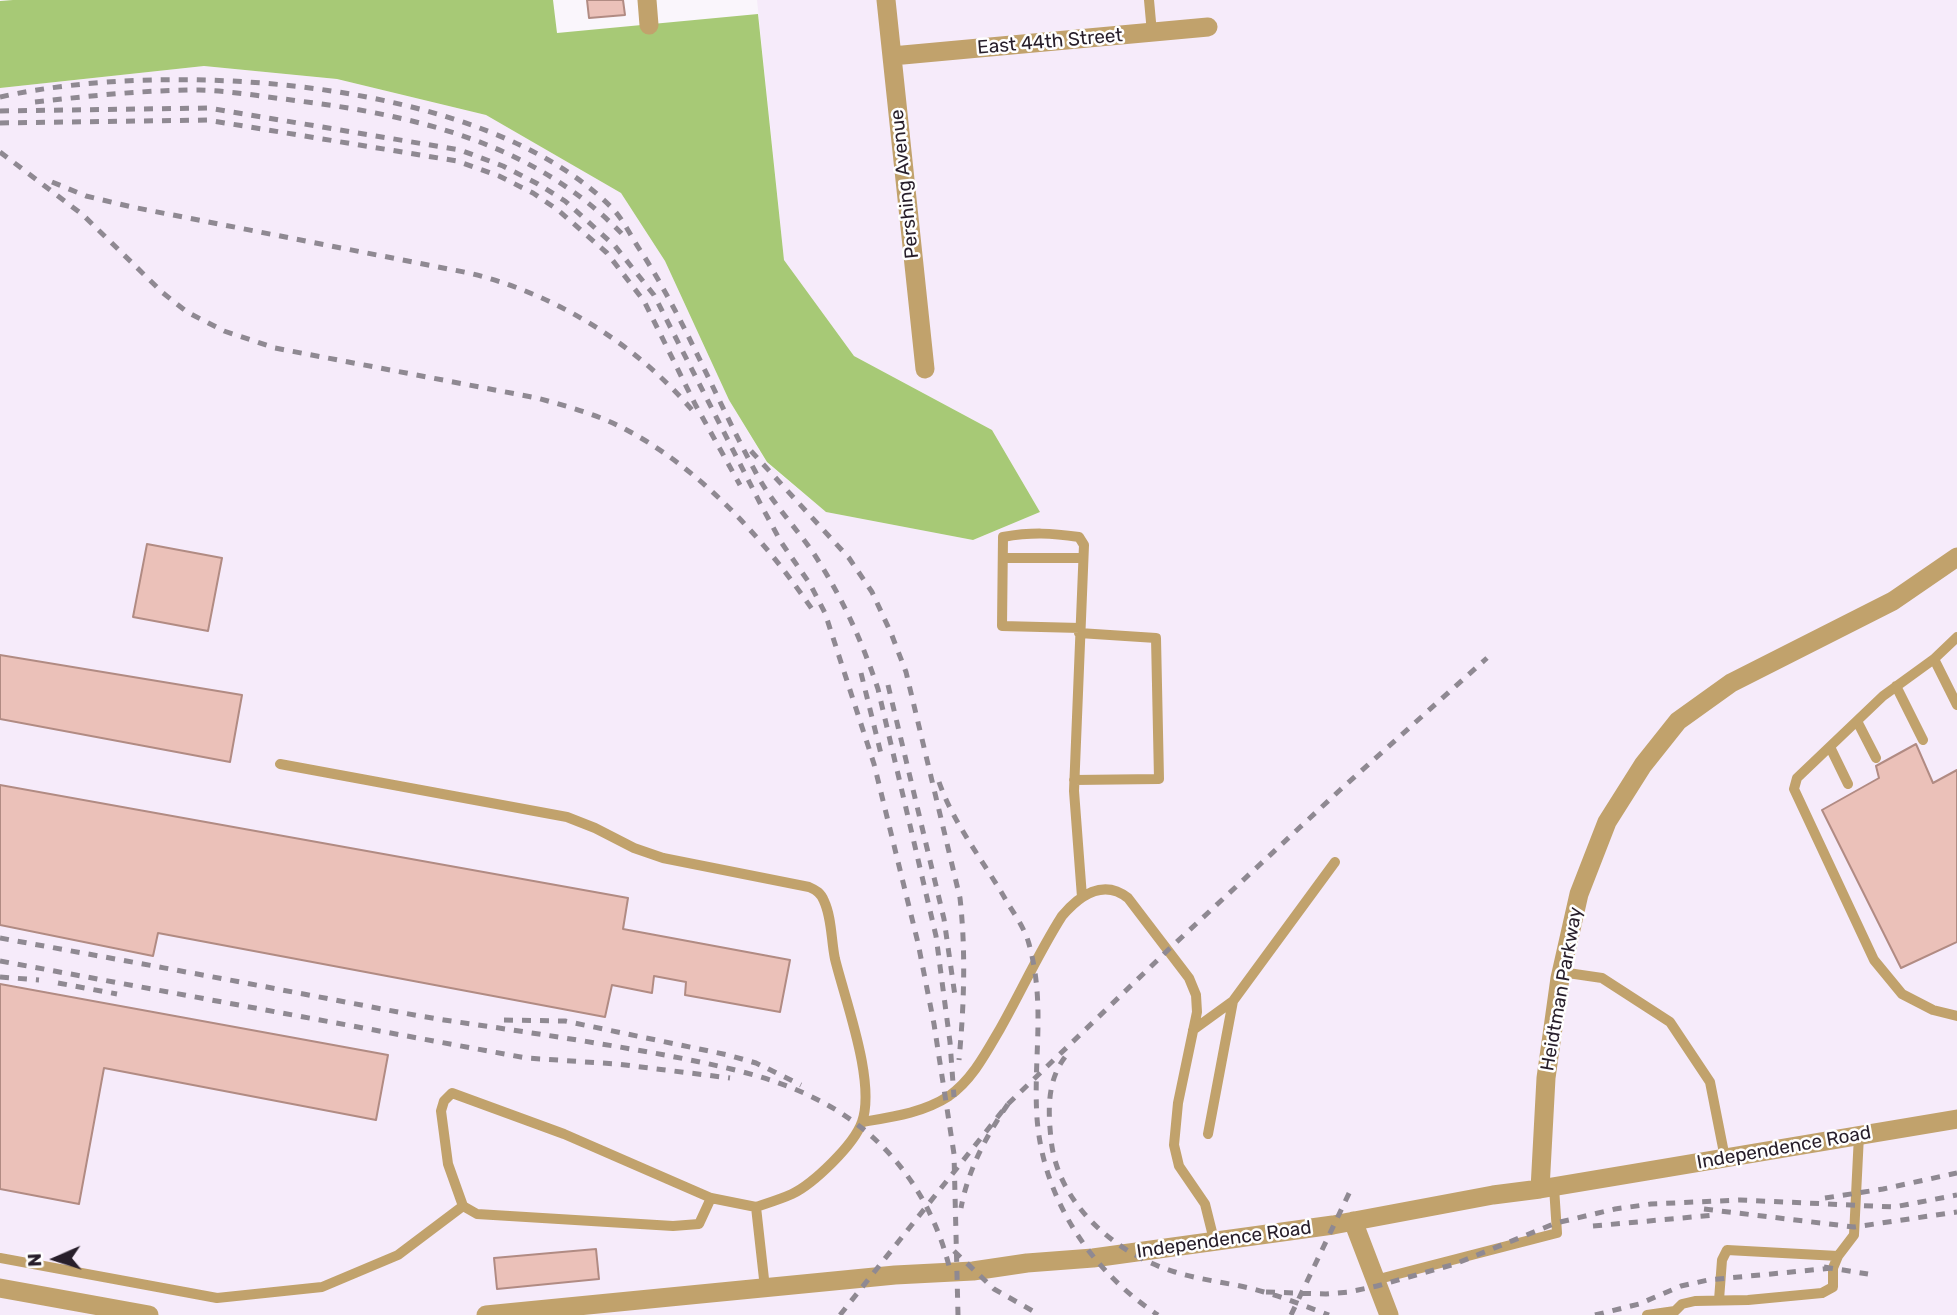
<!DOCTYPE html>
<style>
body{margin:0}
#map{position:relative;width:1957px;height:1315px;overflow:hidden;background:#faf6fc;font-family:Rubik,sans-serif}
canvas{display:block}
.north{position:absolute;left:21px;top:1224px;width:70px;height:70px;-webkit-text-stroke:5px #fff;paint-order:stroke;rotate:267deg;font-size:19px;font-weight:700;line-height:28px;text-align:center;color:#271e2a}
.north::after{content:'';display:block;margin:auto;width:24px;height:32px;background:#271e2a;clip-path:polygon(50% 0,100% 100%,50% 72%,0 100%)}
</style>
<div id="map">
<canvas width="1957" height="1315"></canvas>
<div class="north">N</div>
</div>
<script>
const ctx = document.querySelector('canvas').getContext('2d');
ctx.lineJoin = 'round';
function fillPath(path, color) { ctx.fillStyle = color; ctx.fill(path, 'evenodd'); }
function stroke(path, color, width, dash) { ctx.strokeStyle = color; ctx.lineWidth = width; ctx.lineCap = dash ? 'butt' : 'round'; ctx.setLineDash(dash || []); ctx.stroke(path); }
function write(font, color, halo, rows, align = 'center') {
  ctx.font = font + ' Rubik,sans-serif'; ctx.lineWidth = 5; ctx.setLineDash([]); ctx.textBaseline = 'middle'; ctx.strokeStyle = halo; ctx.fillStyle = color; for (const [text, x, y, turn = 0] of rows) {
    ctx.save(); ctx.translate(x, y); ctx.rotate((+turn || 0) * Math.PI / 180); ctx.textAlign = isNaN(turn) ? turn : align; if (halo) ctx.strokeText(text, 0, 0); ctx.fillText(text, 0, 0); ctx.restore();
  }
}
fillPath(new Path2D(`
 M757 0H1957V1315H0V88L204 66 337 79 486 115 621 193 665 261 729 400 767 463 826 512 973 540 1040 512 992 430 854 356 784 260Z`), '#f6ebfa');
fillPath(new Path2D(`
 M13 0H553L557 33 758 14 784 260 854 356 992 430 1040 512 973 540 826 512 767 462 729 400 665 261 621 193 486 115 337 79 204 66 0 88V1Z`), '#a7c976');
const building = new Path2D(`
 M587 0H623L625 15 589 18Z
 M147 544 222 558 208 631 133 617Z
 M0 655 242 695 230 762 0 719Z
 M1916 744 1933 783 1957 770V942L1901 968 1822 810 1879 778 1876 766Z
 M0 785 628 898 623 929 790 960 780 1012 685 995 686 982 654 976 652 993 612 985 605 1017 158 933 153 956 0 925Z
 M0 984 388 1055 376 1120 104 1068 79 1204 0 1189Z
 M596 1249 599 1279 497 1289 494 1258Z`);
fillPath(building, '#ebc1b9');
stroke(building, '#b18b83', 2);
stroke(new Path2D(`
 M1149 0 1152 33
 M1003 558H1083
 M1080 628 1002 626 1003 537C1032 532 1051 533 1079 537L1084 545 1074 791 1082 897
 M1957 637 1934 659 1883 696 1797 778 1794 789 1874 960 1902 994 1933 1010 1957 1016
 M1934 659 1957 705
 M1896 686 1923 740
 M1857 721 1876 758
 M1830 747 1848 784
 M280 764 567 817 595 828 634 848 663 858 809 887C816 890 821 893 824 901 832 918 831 940 835 959 845 1000 876 1082 862 1122 854 1145 813 1184 792 1194 781 1199 768 1203 756 1207L765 1288
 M1074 780 1159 779 1156 638 1079 633
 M1561 972 1602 978 1670 1022 1710 1082 1725 1158
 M1193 1030 1233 1001 1335 862
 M862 1122C892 1117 923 1113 949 1096 972 1080 986 1053 1000 1029 1021 992 1039 952 1062 916 1079 896 1103 878 1128 898L1189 978 1196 995 1197 1012 1178 1103 1174 1145 1179 1166 1205 1204 1214 1240
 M1208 1134 1233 1001
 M711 1198 699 1224 673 1226 477 1214 463 1206 448 1164 441 1111 444 1101 452 1093 564 1134 711 1198 756 1207
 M0 1258 217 1298 322 1287 398 1255 463 1206
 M1375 1280 1557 1233 1554 1187
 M1719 1300 1722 1260 1727 1250 1838 1256
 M1647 1315 1675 1311 1682 1304 1695 1301 1748 1300 1822 1293 1833 1287V1268L1838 1256 1854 1235 1859 1135`), '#c1a26c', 10);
stroke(new Path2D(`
 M647 0 649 25
 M886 0 925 369
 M892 56 1208 27
 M1540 1189 1546 1078 1560 978 1579 894 1607 822 1643 765 1678 721 1731 683 1893 601 1957 557
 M1353 1221 1389 1315
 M0 1288 149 1315
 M486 1315 895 1275 973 1271 1027 1263 1093 1258 1333 1225 1493 1195 1540 1189 1957 1119`), '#c1a26c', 19);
stroke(new Path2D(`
 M0 97C169 59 484 78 612 208 624 220 632 239 642 253 686 322 716 399 755 471 771 502 795 526 814 554 842 597 862 641 878 689L936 936 950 1042 954 1097
 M35 102C89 96 144 90 199 90 232 91 266 97 299 101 420 116 538 145 625 237
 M0 111 208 108 460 150 503 166 538 184 565 201 615 246 654 295 761 505 781 542 810 584 825 613 874 764 918 943 934 1024 954 1154 958 1315
 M0 123 207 120 457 161 499 176 533 193 558 210 607 253 644 301 695 404 740 485
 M0 152 83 215 163 293 187 312 224 331 275 348 537 398C566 406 596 414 623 428 702 469 767 542 816 615
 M52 182 86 196 132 207 469 273C553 293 635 343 692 410
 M751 451 849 558 872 592 891 633 906 672 960 898C966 952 964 1006 959 1060
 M861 673 882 758
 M888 685 944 919 955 996
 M939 782C954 825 985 863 1007 902 1015 915 1025 929 1029 944 1046 1006 1033 1057 1037 1118 1043 1199 1091 1271 1158 1315
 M0 938C99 956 199 974 298 993 347 1002 395 1012 444 1020 520 1031 595 1042 670 1056 716 1065 766 1075 808 1095 882 1129 931 1191 950 1270
 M0 961 526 1058 617 1064 730 1078
 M0 977 39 980
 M58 983 117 994
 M504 1020 565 1021 728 1055 756 1063 801 1085
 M1065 1057C1047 1081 1048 1110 1051 1139 1057 1203 1115 1254 1175 1272 1203 1281 1235 1283 1264 1292 1286 1298 1307 1307 1329 1315
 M1008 1104 1168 950 1340 790 1487 658
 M1825 1198 1883 1189 1957 1173
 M1704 1209 1854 1227 1957 1212
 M1593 1226 1715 1215
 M954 1251 994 1289 1040 1315
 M1824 1267 1868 1274
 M1266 1292 1326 1294 1349 1292 1377 1286 1455 1264 1556 1223 1615 1209 1651 1204 1740 1200 1894 1207 1957 1195
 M840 1315 1008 1104C986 1136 968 1170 961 1208
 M1291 1315 1353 1185
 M1595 1315 1639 1304 1681 1286 1708 1280 1833 1268`), '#8f8992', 5, [9, 9]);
write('19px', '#271e2a', '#fff', [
 ["East 44th Street",1050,42,-5],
 ["Pershing Avenue",905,184,-96],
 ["Heidtman Parkway",1562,989,-80],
 ["Independence Road",1784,1148,-10],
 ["Independence Road",1224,1240,-8]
]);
</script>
